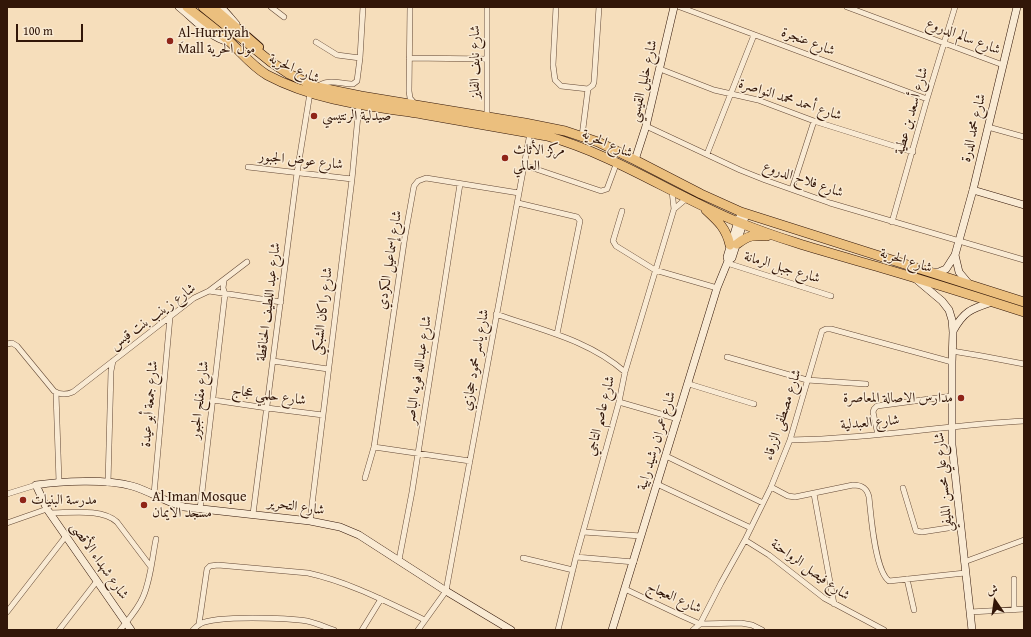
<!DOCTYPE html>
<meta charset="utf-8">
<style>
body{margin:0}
#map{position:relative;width:1031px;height:637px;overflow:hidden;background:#f6debb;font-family:"Gentium Book Plus",Amiri,serif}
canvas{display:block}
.frame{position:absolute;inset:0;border:8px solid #321608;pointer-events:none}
.north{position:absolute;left:975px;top:581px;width:40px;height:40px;-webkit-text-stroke:3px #f9ead3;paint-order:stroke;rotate:347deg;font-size:11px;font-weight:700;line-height:16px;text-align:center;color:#321608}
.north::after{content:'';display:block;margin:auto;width:14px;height:18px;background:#321608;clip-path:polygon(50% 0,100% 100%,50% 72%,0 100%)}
.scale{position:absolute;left:16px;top:24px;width:67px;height:18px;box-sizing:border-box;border:2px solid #321608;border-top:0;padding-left:5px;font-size:12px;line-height:14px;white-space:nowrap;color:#321608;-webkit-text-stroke:3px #f9ead3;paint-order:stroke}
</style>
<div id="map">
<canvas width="1031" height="637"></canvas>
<div class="frame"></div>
<div class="north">ش</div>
<div class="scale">100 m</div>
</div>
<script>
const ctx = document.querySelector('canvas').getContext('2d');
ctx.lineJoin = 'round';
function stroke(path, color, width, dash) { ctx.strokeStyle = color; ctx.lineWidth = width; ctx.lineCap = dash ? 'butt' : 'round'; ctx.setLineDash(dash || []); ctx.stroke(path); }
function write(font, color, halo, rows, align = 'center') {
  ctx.font = font + ' "Gentium Book Plus",Amiri,serif'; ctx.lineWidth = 3; ctx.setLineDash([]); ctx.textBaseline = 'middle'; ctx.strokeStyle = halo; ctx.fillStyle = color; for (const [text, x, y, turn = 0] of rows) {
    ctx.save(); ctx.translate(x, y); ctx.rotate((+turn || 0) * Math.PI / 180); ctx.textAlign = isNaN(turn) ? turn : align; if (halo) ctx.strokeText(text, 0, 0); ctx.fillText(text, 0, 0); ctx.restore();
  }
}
const street = new Path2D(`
 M271 7 284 17
 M410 7 409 91 410 98 415 104
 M556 7 553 65 555 80 561 86 588 89 593 85 594 82 599 7
 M680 7 927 99
 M847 7 1003 65
 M316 42 337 55 360 58
 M409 58 487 59
 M660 69 714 90 758 100 814 121 913 152
 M317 87C327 78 341 84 353 84L357 81 360 58 363 7
 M487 116V7
 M646 126 740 170 765 180 830 203 1024 260
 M988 127 1024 137
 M582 136 588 89
 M707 154 754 35
 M524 165 601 191 607 189 617 162
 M248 167 352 179
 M792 189 814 121
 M518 203 577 217 580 221 557 334
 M674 209 687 198
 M622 211 613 241 616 246 655 270 717 288
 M892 222 927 99 955 7
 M727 263 831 296
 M209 291 247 262
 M496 314C541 330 589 340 625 372
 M7 344 12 343 17 346 54 391C60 395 66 395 73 392L194 298 209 291 281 302
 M952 351 982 356 1024 364
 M727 357 807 380 866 384
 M273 361 328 369
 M689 384 754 404
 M56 393 59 482
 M213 400 267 408 323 415
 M619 402 678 419
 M878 435 873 412 874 409 877 406 952 396
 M790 440C869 439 946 425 1024 421
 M374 447 470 461
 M666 456 763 503
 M365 478 374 447 405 236 414 186 418 181 426 178 519 193
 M108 483 111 371 113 361
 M657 484 751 528
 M771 487 788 496 795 497 853 485C862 485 867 488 869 497 871 516 875 571 889 581L965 573
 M903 488 916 531 922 532 961 526
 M7 494 36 485
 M154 494 170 317
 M814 494 834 604
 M200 509 225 294 223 288 224 281
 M50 513C70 513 102 508 117 522L151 567
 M253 514 297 173 310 93
 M310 521 352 179 359 105
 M7 523 47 509
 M583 532 641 536
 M745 540 769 555 824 598 884 630
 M576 557 634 562
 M523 558 573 570
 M399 560 412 492 460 184
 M964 562 1024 540
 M907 579 914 610
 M1014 579V610
 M625 589 682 616 700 624 741 623 752 625 762 630
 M7 612 66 536
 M970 612 1024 609
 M199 624 207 569 210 566 218 565 308 573C349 582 387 602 425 620
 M59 630 97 581
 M120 630C128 620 138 609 143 597 151 579 152 558 156 539
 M193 630C195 628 198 625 200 624 216 615 288 618 307 621 316 623 325 627 334 630
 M362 630 381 599
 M418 630 446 591 530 133
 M558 630 576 557 619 402 625 372 674 209 672 191
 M693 630 700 624 721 583 745 540 771 487 790 440 822 331 826 329H831L952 362`);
const secondary = new Path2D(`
 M179 7C194 19 210 38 229 42
 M221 7 230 17 236 24
 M635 160 646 126 674 7
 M973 190 1024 205
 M955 255 959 272 969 284
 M728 261 732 258 746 214
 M933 272H939L946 269 955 255 973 190 1017 7
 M917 280 942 301 949 310 952 320 953 332 952 362V445L972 630
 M953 331C964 311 971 309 992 302
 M131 630 47 509 36 485C62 481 106 479 132 486 150 491 165 502 184 507L310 521 340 527 359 535 446 591 511 630
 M612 630 717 288 728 261 727 257 739 218`);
const primary = new Path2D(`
 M213 7 259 47`);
const highway = new Path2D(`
 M187 7C201 18 216 29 229 41 242 53 252 66 267 75 316 101 369 106 422 114 464 121 505 129 547 136 615 155 673 195 738 222 784 241 834 254 882 268 930 282 977 297 1024 312
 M203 7 271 62 289 74 317 87 361 96 525 123 565 131 598 142 635 160 701 194 741 212 1024 302
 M706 210C718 221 726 228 730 245
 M737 244C749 235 753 235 767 236`);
stroke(street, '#634835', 6);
stroke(secondary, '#321608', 8);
stroke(primary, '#321608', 10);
stroke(highway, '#321608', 10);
stroke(street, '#f9ead3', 5);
stroke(secondary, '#f9ead3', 7);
stroke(primary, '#ebbf7e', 8);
stroke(highway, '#ebbf7e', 9);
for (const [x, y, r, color] of [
 [170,41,4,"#8f2418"],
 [314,116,4,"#8f2418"],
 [505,158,4,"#8f2418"],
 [961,398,4,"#8f2418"],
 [23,500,4,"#8f2418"],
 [144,505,4,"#8f2418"]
]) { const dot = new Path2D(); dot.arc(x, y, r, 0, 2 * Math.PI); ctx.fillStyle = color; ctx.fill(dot); stroke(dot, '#f9ead3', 1.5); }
write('14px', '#321608', '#f9ead3', [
 ["ِAl-Hurriyah",178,33],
 ["Mall مول الحرية",178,49],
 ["صيدلية الرنتيسي",322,116],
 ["مركز الأثاث",513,150],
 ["العالمي",513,166],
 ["مدارس الاصالة المعاصرة",953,398,"right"],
 ["Al Iman Mosque",152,497],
 ["مسجد الايمان",152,513],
 ["مدرسة البنيات",31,500]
], 'left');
write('14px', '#321608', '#f9ead3', [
 ["شارع سالم الدروع",963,37,21],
 ["شارع عنجرة",808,42,21],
 ["شارع نايف الفايز",475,62,-90],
 ["شارع الحرية",294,69,24],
 ["شارع خليل القيسي",644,81,-77],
 ["شارع أحمد محمد النواصرة",790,100,18],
 ["شارع أسعد بن عطية",912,111,-74],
 ["شارع محمد الدرة",974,128,-77],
 ["شارع الحرية",607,144,23],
 ["شارع عوض الجبور",301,161,6],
 ["شارع فلاح الدروع",803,180,19],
 ["شارع إسماعيل الكردي",390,260,-81],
 ["شارع الحرية",906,261,17],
 ["شارع جبل الرمانة",782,268,17],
 ["شارع عبد اللطيف الحناقطة",269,302,-83],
 ["شارع راكان الشبكي",323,311,-83],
 ["شارع زينب بنت قيس",153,317,-36],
 ["شارع ياسر محمود حجازي",476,360,-80],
 ["شارع عبدالله فويه الباصر",419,370,-81],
 ["شارع حلمي عجاج",269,396,8],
 ["شارع مفلح الجبور",200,400,-83],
 ["شارع جمعة أبو عيدة",150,404,-85],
 ["شارع مصطفى الزرقاء",783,415,-72],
 ["شارع عاصم التاجي",601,416,-76],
 ["شارع العبدلية",870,423,-5],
 ["شارع عمران رشيد رابية",657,441,-73],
 ["شارع علي محسن المليفي",944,482,-95],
 ["شارع التحرير",296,507,8],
 ["شارع شهداء الأقصى",99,561,55],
 ["شارع فيصل الرواحنة",810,570,36],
 ["شارع العجاج",674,598,24]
]);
</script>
